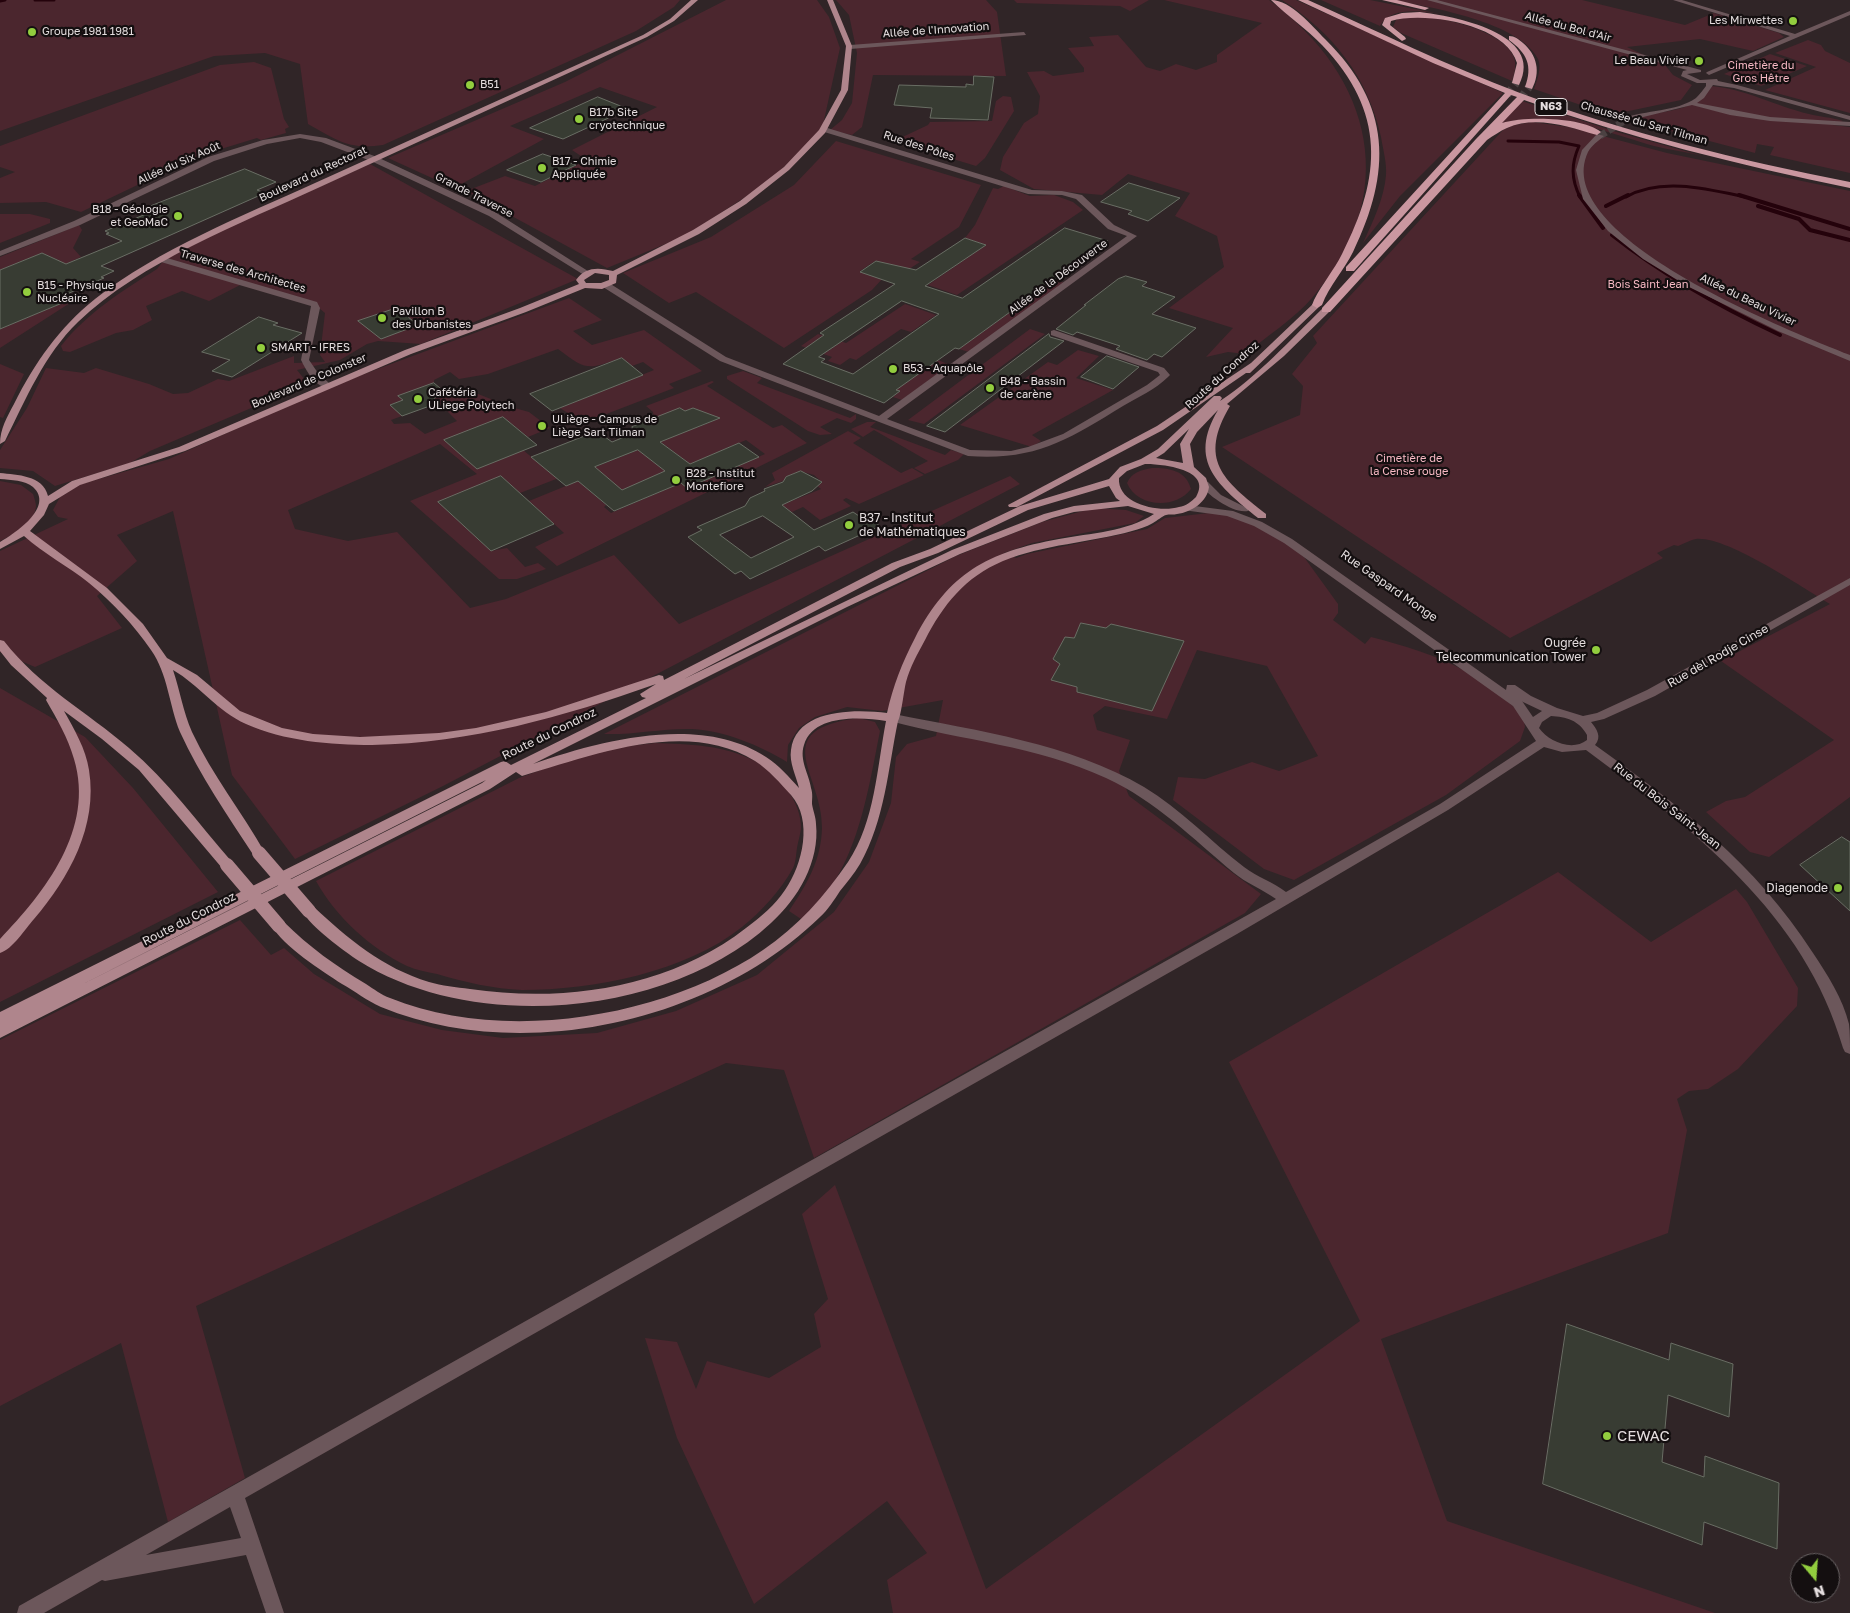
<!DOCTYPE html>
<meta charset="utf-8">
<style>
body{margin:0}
#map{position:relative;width:1850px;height:1613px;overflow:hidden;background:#302527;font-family:"Golos Text",sans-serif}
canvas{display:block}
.north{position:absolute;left:1790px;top:1553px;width:50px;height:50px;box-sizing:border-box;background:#140f10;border:1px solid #676162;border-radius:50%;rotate:162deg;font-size:14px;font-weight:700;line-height:20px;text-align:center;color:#e4ddde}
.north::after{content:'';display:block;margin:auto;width:18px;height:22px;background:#92cd3e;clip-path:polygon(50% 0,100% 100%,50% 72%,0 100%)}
</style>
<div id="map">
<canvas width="1850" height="1613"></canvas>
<div class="north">N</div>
</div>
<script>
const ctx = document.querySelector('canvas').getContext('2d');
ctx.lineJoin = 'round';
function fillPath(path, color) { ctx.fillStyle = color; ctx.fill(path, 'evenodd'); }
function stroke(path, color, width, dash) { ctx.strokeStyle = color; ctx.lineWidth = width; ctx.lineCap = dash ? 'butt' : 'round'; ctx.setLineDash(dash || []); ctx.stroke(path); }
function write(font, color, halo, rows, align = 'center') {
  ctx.font = font + ' "Golos Text",sans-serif'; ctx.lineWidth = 4.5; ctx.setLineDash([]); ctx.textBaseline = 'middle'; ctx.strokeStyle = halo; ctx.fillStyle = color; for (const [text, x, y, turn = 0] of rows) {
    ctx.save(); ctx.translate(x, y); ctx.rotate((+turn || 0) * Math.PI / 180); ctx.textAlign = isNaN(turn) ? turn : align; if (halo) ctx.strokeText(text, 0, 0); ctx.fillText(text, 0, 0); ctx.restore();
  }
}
fillPath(new Path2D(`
 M0 0H680L674 7 636 31 383 145C348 150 337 140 308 124L300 64 265 53 214 56 0 131Z
 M726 0H817L829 17 840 48 822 129 770 181 685 236 607 268 466 191 505 176 535 186 587 160 572 150 657 107 600 87 510 126 544 139 454 188 388 158 565 82Z
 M836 0H986L997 12 1006 76 873 75 862 127 852 135 830 130 842 120 852 103 857 53 849 15Z
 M1014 0H1149L1130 11 1120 6 1017 3Z
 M1164 0H1269C1374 77 1402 195 1312 298 1295 318 1266 337 1245 354L1228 352 1206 357 1233 328 1169 308 1224 267 1217 236 1175 216 1190 193 1128 174 1102 195 1034 189 1000 170 1003 157 1024 123 1038 114 1040 96 1027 72 1044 71 1053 76 1084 72V68L1068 48 1094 46 1089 37 1118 35 1146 67 1160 71 1176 64 1196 70 1217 62V55L1262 23Z
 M1282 0H1296L1503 93 1400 196 1363 243C1373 221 1384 199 1386 175 1387 164 1383 149 1381 137 1368 77 1333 33 1282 0Z
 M1321 0H1370L1440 14C1421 11 1391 6 1380 26Z
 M1393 0H1582L1685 25 1714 13 1779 33 1784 37 1753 51 1700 39 1627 47 1665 65 1673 75 1692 85 1681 100 1610 115 1534 89C1537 80 1542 68 1538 59 1520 22 1429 7 1393 0Z
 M1407 16C1435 15 1499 28 1513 55 1517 64 1515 72 1512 81L1401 33 1393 27 1396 20Z
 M1808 40 1821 45 1825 51 1850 63V113L1765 90 1816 67 1775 53Z
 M1770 54 1807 66 1761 86 1724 74Z
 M254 62 271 68 284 119 289 127 285 129 286 133 261 140 257 138 198 156 81 212 46 202 0 203V178L15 172 0 167V146L220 65Z
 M1711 86C1746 89 1775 106 1809 114 1820 117 1831 117 1843 121L1833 125 1850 127V173L1770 155 1774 147 1757 144 1755 153 1633 121 1638 117C1663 110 1698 112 1711 86Z
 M1003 96 1011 97 1014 111 985 158 976 166 894 141 928 125 930 122 992 121 996 101Z
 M1522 101 1617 132 1703 156C1687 152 1670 150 1654 146 1605 132 1550 108 1500 124Z
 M1532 122 1569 127 1667 153 1850 191V797L1769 857 1750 852 1706 812 1726 801 1745 797 1834 740 1721 661 1830 604C1801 587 1727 536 1696 539 1690 540 1683 544 1678 546L1674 545 1657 553 1663 558 1510 638 1222 447 1300 415 1303 386 1292 374 1317 343 1313 336 1503 130 1514 125Z
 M836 141 981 185 959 227 911 259 920 262 895 278 896 266 875 261 860 271 884 277 872 290 784 348 696 292 669 303 623 273 711 237 794 185Z
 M370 164 578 279 421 344 378 341 367 344 340 360 297 370 305 380 303 386 150 451 130 463 55 486 33 471 0 468V450L27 408 46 368 84 373 96 368 149 384 173 394 188 393 218 379 229 381 294 356V363L325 362 320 355 325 313 314 304 246 282 209 301 182 291 146 306 152 320 133 330 116 333 70 352 63 351 61 346C87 313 122 291 157 269L164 260 207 237Z
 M1004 186 1030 196 1054 195 1073 202 1083 210 957 295 928 285 986 245 965 238 975 225 993 188 998 189Z
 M0 214H30L50 219V223L0 243Z
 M79 225 82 230 73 248 81 257 51 271 58 260 42 253 0 270V257Z
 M1055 280 1065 283 969 352 959 349Z
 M569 298 602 320 573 331 592 345 644 330 702 371 669 384 674 388 583 423 560 408 654 370 643 362 632 366 622 358C588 369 588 372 558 349L488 374 459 379 450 372 434 380V383L399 396 403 400 390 405 402 416 391 420 394 424 410 423 425 434 457 421 434 398 468 390 511 407 529 412 550 428 528 437 503 417 445 440 523 450 540 464 569 474 520 493 501 476 438 502 491 551 507 548 525 567 538 563 546 569 517 579H499L410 501 477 474 440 444 288 510 295 529 348 541 397 532 470 608 506 599 614 555 679 624 1010 476 1020 484 443 786 295 859 232 775 173 511 117 535 137 561 97 596 122 628 35 667 0 652V551L68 519 58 517 53 510 60 497 81 484 169 459 329 387Z
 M67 301 70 303 0 348V329Z
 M905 304 936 315 911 332 901 329 856 360 850 358 840 365 828 361 832 357 801 346 818 334 846 343Z
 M1030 329 1045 334 924 424 908 420Z
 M1078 350 1099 356 1076 378 1113 390 1032 435 1041 441 1032 447 960 425 1048 362 1057 365Z
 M938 360 950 365 902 400 893 397 899 392 896 390Z
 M0 364 24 374 3 418 0 417Z
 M743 371 762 378 757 383 850 418 856 414V419L851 423 837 418 820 427 832 434 820 435 808 431 727 379V376Z
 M712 381 714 382 707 386 773 428 782 425 807 443 557 566 535 547 564 533 529 501 578 481 606 505 604 507 611 513 681 483 688 488 765 454 746 440 686 466V461L653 436 699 427 713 421 708 414 693 408 685 411 680 408 657 419 654 418 653 412 646 406Z
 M867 422H876L870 427 945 455 951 450 964 454 958 460 925 474 914 468 928 461 874 430 863 437 851 429Z
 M848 431 861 438 853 443 901 473 912 468 924 475 859 504 846 498 843 500 851 506 820 520 803 507 792 512 782 505 821 489 816 485 822 482 814 475 800 471 786 477V480L765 487 775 480 772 473Z
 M634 446 665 471 624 492 595 467 633 452Z
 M1152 468C1169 468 1186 470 1191 489 1175 510 1137 507 1127 483 1132 472 1141 470 1152 468Z
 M0 481 21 485 33 494C34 497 36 503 36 506 35 523 13 535 0 541Z
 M1094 508 1126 510 1144 516 1135 523 1032 543 1004 553 1016 558 1027 554 1147 529 1165 518 1209 513 1229 515 1258 526 1287 544 1304 557 1338 604V613L1333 620 1365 644 1371 637C1402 645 1436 655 1465 671 1485 683 1505 699 1523 714L1525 727 1520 741 1446 795 1294 880 1264 869 1173 800 1178 777 1205 779 1252 762 1279 771 1318 756 1267 666 1197 650 1167 719 1105 706 1093 715 1097 730 1130 740 1119 771 1129 796 1261 894 1245 913 814 1158 784 1070 726 1063 196 1306 245 1478 168 1522 121 1343 0 1406V1040L240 920 271 955 284 948 314 974 380 1014 442 1030 503 1038 597 1033 676 1011 757 975 834 912 869 862 891 803 896 757 907 744 936 736 943 700 882 711 847 707 815 717 799 728 788 745 787 762C759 745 725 731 692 729 664 728 633 735 604 734L956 556 1042 522Z
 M0 688 85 737 133 788 218 892 0 1002Z
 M859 718 875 722 880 731C867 796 856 877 801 919L789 911C807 884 821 861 822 828 823 774 765 730 859 718Z
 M655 743C688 744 724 745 755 761 778 772 802 802 801 829 800 835 798 842 797 848 796 854 796 862 793 868 781 890 762 911 742 927 686 972 593 990 522 990 494 989 464 982 437 974 427 972 416 970 407 966 370 948 336 917 316 881L519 778 562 762 619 747Z
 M1558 872 1651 942 1736 889 1747 902 1798 988 1797 1006 1738 1069 1708 1089 1689 1091 1677 1099 1687 1130 1668 1233 1381 1339 1447 1521 1715 1613H893L887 1580 927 1553 887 1501 754 1604 677 1438 645 1338 677 1342 696 1389 707 1361 769 1378 821 1347 814 1314 828 1299 802 1214 835 1185 986 1589 1360 1321 1229 1062Z`), '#4b262e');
stroke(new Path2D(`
 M35 0H54
 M0 1 5 0
 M1508 141 1559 142 1579 146C1571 164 1571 179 1580 197
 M1626 197C1661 177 1708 189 1745 197`), '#24020b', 3);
stroke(new Path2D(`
 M1579 195 1603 228
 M1739 195 1850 229
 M1606 206 1628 195
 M1758 206 1799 219 1810 230 1850 240
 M1612 235C1664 276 1720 307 1780 335`), '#24020b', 4);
const building = new Path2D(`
 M974 76 994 77 988 120 930 118 932 108 894 105 899 85 966 87V84L973 85Z
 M598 97 628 109 563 139 530 128Z
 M543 154 576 165 541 182 507 170Z
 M245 169 276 182 257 190 265 193 101 266 114 271 101 277 104 278 60 297 67 301 0 329V270L42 253 66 264 122 241 106 234 109 233 105 231 158 209 151 206Z
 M1129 183 1180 198 1148 221 1128 214 1132 211 1101 202Z
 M1065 228 1108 241 959 349 955 348 896 390 900 391 884 403 783 364 824 335 820 333 895 284 860 272 876 261 916 270 965 238 986 245 925 286 962 298ZM902 301 939 314 853 374 821 362 825 359 819 357Z
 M1126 276 1147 282 1142 286 1175 297 1152 314 1196 328 1162 357 1154 354 1147 360 1116 349 1120 346 1077 332 1073 335 1056 329 1086 305H1084L1118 279Z
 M397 308 418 325 381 339 358 321Z
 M259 317 278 323 273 325 302 333 232 377 212 371 230 360 202 352Z
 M1049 334 1050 337 1064 341 945 432 927 426Z
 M1107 356 1139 367 1113 389 1081 377Z
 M622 358 643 375 552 411 530 394Z
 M434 383 447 394 434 398 438 403 402 416 390 405 403 400 398 396Z
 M680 408 685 411 693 408 720 418 660 442 690 464 739 443 759 457 687 488 681 483 614 511 578 481 566 486 531 457 597 431 612 442 634 433 632 427ZM638 450 665 471 622 490 595 467Z
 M503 417 537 445 477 469 444 440Z
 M801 471 822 482 812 491 782 505 814 530 853 512 862 518 866 516 880 526 825 551 819 546 750 579 741 571 735 574 688 537 702 530 697 527 745 506 750 498 765 491 764 489 783 482 786 477ZM763 516 794 537 751 558 720 535Z
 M501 476 554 524 491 551 438 502Z
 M1081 623 1106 628 1111 624 1184 641 1152 711 1077 692V687L1051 680 1060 664 1053 659 1065 637 1074 638Z
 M1842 837 1850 842V911L1800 865Z
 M1567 1324 1669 1360 1671 1343 1733 1364 1729 1417 1668 1395 1662 1462 1704 1477 1705 1456 1779 1483 1777 1549 1704 1522 1702 1545 1543 1484Z`);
fillPath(building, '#383c33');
stroke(building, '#696e64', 1);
stroke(new Path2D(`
 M1600 136 1626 120`), '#4b4142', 7, [7, 3]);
stroke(new Path2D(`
 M1507 95 1516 83
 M1520 99 1529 87`), '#4b4142', 8, [8, 4.5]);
fillPath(new Path2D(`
 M1427 0H1437L1701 70V72L1687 74 1700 80 1717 79 1718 81 1737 85 1850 116V120L1734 88 1713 85 1704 98 1697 103 1770 117 1850 122V126L1770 121 1730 115 1692 105 1623 122V118C1646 110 1676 112 1696 98 1700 94 1703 90 1706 86V83H1697L1681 76 1683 71 1687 70Z
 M1673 0H1682L1795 34 1850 11V15L1709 75 1706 73 1707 72 1790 36Z
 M1024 32 1026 35 850 49 847 47 850 45Z
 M824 127 1032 190 1062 191 1082 195 1114 225 1137 236 887 419 970 450 1011 451 1028 447 1063 434 1147 385 1160 375 1158 372 1051 335V331L1054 330 1164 368 1170 375 1168 377C1155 390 1138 397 1123 406 1068 440 1035 461 968 456L720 361 603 287V283H609L726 357 879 416 1127 236 1108 229 1076 199 1062 195 1028 194 821 131 820 129Z
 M300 134 326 138 377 157 495 212 591 273 584 275 489 216 371 161 321 142 300 138 267 144 214 161 80 225 0 256V251L74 221 208 157 263 140Z
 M1597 134 1604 136C1598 141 1592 145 1588 152 1548 237 1793 332 1850 355V361L1778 331 1687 286 1643 259 1608 231 1583 199 1576 170 1582 150Z
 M161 258H167L317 302 320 308 309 360 318 373 329 383V387C316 389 306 370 301 360L311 306 161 262Z
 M1204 481 1208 482 1221 495 1249 509 1248 511C1233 514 1208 495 1199 484Z
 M1187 505 1233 511 1262 522 1292 539 1506 690 1507 685H1515L1531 696 1557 708 1583 716 1597 713 1647 690 1850 578V585L1655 696 1604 719 1591 722C1597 729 1602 737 1595 745 1681 807 1755 863 1813 953 1827 974 1843 999 1849 1024 1850 1033 1850 1044 1850 1054L1845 1052 1843 1048C1805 914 1693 829 1586 750L1562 752 1544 747 1448 810 1237 934 245 1498 284 1613H266L246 1555 105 1581 102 1580 44 1613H17L19 1606 1276 899C1262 889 1246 883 1234 873 1192 838 1156 801 1106 778 1035 745 963 741 890 721L888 718 890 715 894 714C978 731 1069 743 1144 787 1181 809 1210 841 1244 867 1257 877 1273 882 1286 892L1440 804 1536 741 1513 706 1284 543 1254 526 1227 516 1183 510 1182 508ZM1522 701 1523 702 1542 711 1533 717ZM1551 716C1566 717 1579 720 1587 735V740C1572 752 1548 741 1539 728L1542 722ZM230 1507 241 1538 146 1555Z`), '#6c575b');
fillPath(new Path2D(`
 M691 0H698L674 21 647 37C538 87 429 137 320 187 242 223 140 262 78 322 44 355 26 399 5 441L0 444C0 429 7 417 14 404 35 362 59 328 95 299 159 249 242 216 315 183 424 134 534 84 643 35L670 19Z
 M827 0H833L852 46 848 90 825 133 789 170 746 204 699 234 617 275 616 283 602 289 585 288 526 312 411 354 185 451 80 485 49 504 44 515 30 531 107 588 143 624 167 658 197 675 240 711 282 728 313 734 360 737 439 733 476 728 546 712 659 675 663 676 664 680 892 563 930 549 1020 506 1109 479 1120 467 1141 459 1158 449 1214 396H1220L1222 398 1220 401C1258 376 1290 340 1323 308H1329V312L1284 356 1227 404 1230 406C1198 460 1223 480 1266 514V518H1258C1219 486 1187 462 1218 410L1197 432 1190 444 1194 467 1206 478 1209 487C1207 502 1192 512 1177 514 1174 515 1169 514 1166 515 1162 516 1157 521 1153 523 1146 527 1139 529 1132 531 1089 543 1045 544 1003 561 965 577 943 605 925 640 918 653 910 667 906 682 904 690 901 717 898 721 888 769 885 820 860 864 854 874 847 882 840 891 834 900 828 910 820 917 712 1022 522 1065 381 1007 367 1001 355 991 342 984 322 971 283 946 272 926L274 922H284C309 947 336 966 366 984 374 989 381 995 390 998 503 1044 664 1018 763 950 797 927 825 896 848 862 875 822 877 767 886 721 861 717 813 714 804 745 799 760 809 774 811 788 813 794 812 799 812 804 813 811 816 817 816 824 820 861 798 899 771 923 671 1016 475 1034 359 961 344 951 311 927 302 911L304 907H314C348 939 383 968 429 982 442 986 456 987 470 989 564 1003 669 988 746 928 761 917 775 905 785 890 803 864 813 820 791 795 780 783 769 770 755 761 685 718 592 756 522 776L516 772 490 789 0 1038V1025L4 1023 0 1025V1012L501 762 505 761 511 765 646 698 642 697 640 694 656 684C563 717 471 743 372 745 330 745 284 741 246 724 217 711 199 685 173 670 180 691 183 711 192 732 212 775 242 812 265 853L264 856H254C228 816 200 776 180 732 169 705 168 674 151 650 134 625 112 602 89 583 68 566 44 554 24 536L0 549V542C14 534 55 507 33 487 25 480 11 480 0 479V473C17 475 43 475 48 496L72 481 179 447 405 350 520 308 579 284 576 280C585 267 598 267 613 271L693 230 740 201 784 167 819 130 841 90 846 46ZM595 273 609 275V280L601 283H586L584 280ZM1189 429 1180 444 1183 463 1156 458 1164 453ZM1145 464C1162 464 1213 469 1196 497 1191 502 1186 506 1179 507 1159 513 1117 504 1119 478L1127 471ZM1109 486 1116 498 1120 501 1074 506 1044 514 952 550 684 679 900 567 938 553 1028 510ZM1128 506 1154 514C1126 532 1091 533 1059 539 987 552 949 573 915 638 902 663 893 686 887 713 857 709 796 708 791 750 789 763 796 775 799 788 789 777 779 765 766 757 701 714 601 740 533 764L847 607 960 554 1052 518 1074 512ZM486 780 482 783 71 990Z
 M1314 303 1321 305 1250 373H1246L1163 430 1017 507H1009L1008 505 1157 426 1251 363Z
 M0 640 4 641C40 687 86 711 129 748 168 781 198 823 232 862L233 865 232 868H222L139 770 102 739 64 711C74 729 86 749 89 770 98 826 69 878 34 919 25 929 13 949 0 953V939C45 892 95 829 74 759 68 738 57 719 46 700L47 698 11 665 0 651Z`), '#af858c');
fillPath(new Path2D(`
 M1271 0C1291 0 1312 26 1325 39 1392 105 1392 172 1353 252 1344 270 1329 286 1322 305L1317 308 1312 305 1314 300C1322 284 1334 270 1342 254 1382 176 1386 112 1322 45 1307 29 1287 16 1271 0Z
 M1298 0H1308C1379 32 1448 66 1520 93 1627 133 1738 160 1850 182V188C1739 165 1630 138 1524 100L1502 123C1525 116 1582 117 1601 132L1597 135C1569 127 1536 115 1507 128 1500 131 1493 136 1487 140L1330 312H1322V308L1476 139 1517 97 1511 95 1354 271H1346V267L1505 93 1433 63Z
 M1382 0H1397L1429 8 1425 10Z
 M1420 12C1453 16 1546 33 1519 85L1512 83 1517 63C1506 24 1424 11 1391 21L1390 25 1405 37 1406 39 1402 41 1382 25 1385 18 1402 13Z
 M1509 36C1515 36 1518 39 1523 43 1537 55 1541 72 1532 89L1525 87C1533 66 1527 53 1509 40Z`), '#ca97a0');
stroke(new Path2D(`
 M259 853 309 911
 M227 865 279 926`), '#af858c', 14);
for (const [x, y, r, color] of [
 [1793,21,5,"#92cd3e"],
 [32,32,5,"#92cd3e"],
 [1699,61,5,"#92cd3e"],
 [470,85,5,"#92cd3e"],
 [579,119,5,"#92cd3e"],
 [542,168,5,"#92cd3e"],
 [178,216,5,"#92cd3e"],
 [27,292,5,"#92cd3e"],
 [382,318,5,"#92cd3e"],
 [261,348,5,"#92cd3e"],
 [893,369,5,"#92cd3e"],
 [990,388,5,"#92cd3e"],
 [418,399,5,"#92cd3e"],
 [542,426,5,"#92cd3e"],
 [676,480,5,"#92cd3e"],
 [849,525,5,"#92cd3e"],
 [1596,650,5,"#92cd3e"],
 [1838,888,5,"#92cd3e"],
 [1607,1436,5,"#92cd3e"]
]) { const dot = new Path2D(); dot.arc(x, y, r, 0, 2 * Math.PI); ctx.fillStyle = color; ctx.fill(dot); stroke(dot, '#140f10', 2); }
write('11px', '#e4ddde', '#140f10', [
 ["Les Mirwettes",1783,21,"right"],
 ["Groupe 1981 1981",42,32],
 ["Le Beau Vivier",1689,61,"right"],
 ["B51",480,85],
 ["B17b Site",589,113],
 ["cryotechnique",589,126],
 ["B17 - Chimie",552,162],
 ["Appliquée",552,175],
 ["B18 - Géologie",168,210,"right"],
 ["et GeoMaC",168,223,"right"],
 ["B15 - Physique",37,286],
 ["Nucléaire",37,299],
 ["Pavillon B",392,312],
 ["des Urbanistes",392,325],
 ["SMART - IFRES",271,348],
 ["B53 - Aquapôle",903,369],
 ["B48 - Bassin",1000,382],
 ["de carène",1000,395],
 ["Cafétéria",428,393],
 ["ULiege Polytech",428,406],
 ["ULiège - Campus de",552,420],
 ["Liège Sart Tilman",552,433],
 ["B28 - Institut",686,474],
 ["Montefiore",686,487]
], 'left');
write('11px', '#e4ddde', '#140f10', [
 ["Allée du Bol d'Air",1568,27,15],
 ["Allée de l'Innovation",936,30,-4],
 ["Chaussée du Sart Tilman",1644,123,16],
 ["Rue des Pôles",919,146,18],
 ["Allée du Six Août",179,163,-24],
 ["Boulevard du Rectorat",313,174,-25],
 ["Grande Traverse",474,195,27],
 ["Traverse des Architectes",243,271,16],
 ["Allée de la Découverte",1058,277,-36],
 ["Allée du Beau Vivier",1748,300,26],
 ["Route du Condroz",1222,375,-42],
 ["Boulevard de Colonster",309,381,-23]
]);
write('11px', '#f6b8c3', '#140f10', [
 ["Cimetière du",1761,66],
 ["Gros Hêtre",1761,79],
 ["Bois Saint Jean",1648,285],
 ["Cimetière de",1409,459],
 ["la Cense rouge",1409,472]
]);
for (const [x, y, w] of [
 [1551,107,32]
]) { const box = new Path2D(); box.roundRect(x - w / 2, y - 8.5, w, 17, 4); ctx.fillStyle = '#140f10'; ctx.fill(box); stroke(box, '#e4ddde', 1); }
write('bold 11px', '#e4ddde', null, [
 ["N63",1551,107]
]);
write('12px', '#e4ddde', '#140f10', [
 ["B37 - Institut",859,518,"left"],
 ["de Mathématiques",859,532,"left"],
 ["Ougrée",1586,643],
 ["Telecommunication Tower",1586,657],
 ["Diagenode",1828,888]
], 'right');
write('12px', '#e4ddde', '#140f10', [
 ["Rue Gaspard Monge",1389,586,35],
 ["Rue dèl Rodje Cinse",1718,656,-30],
 ["Route du Condroz",549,734,-26],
 ["Rue du Bois Saint-Jean",1667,806,38],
 ["Route du Condroz",189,919,-27]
]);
write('15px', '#e4ddde', '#140f10', [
 ["CEWAC",1617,1436]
], 'left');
</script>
